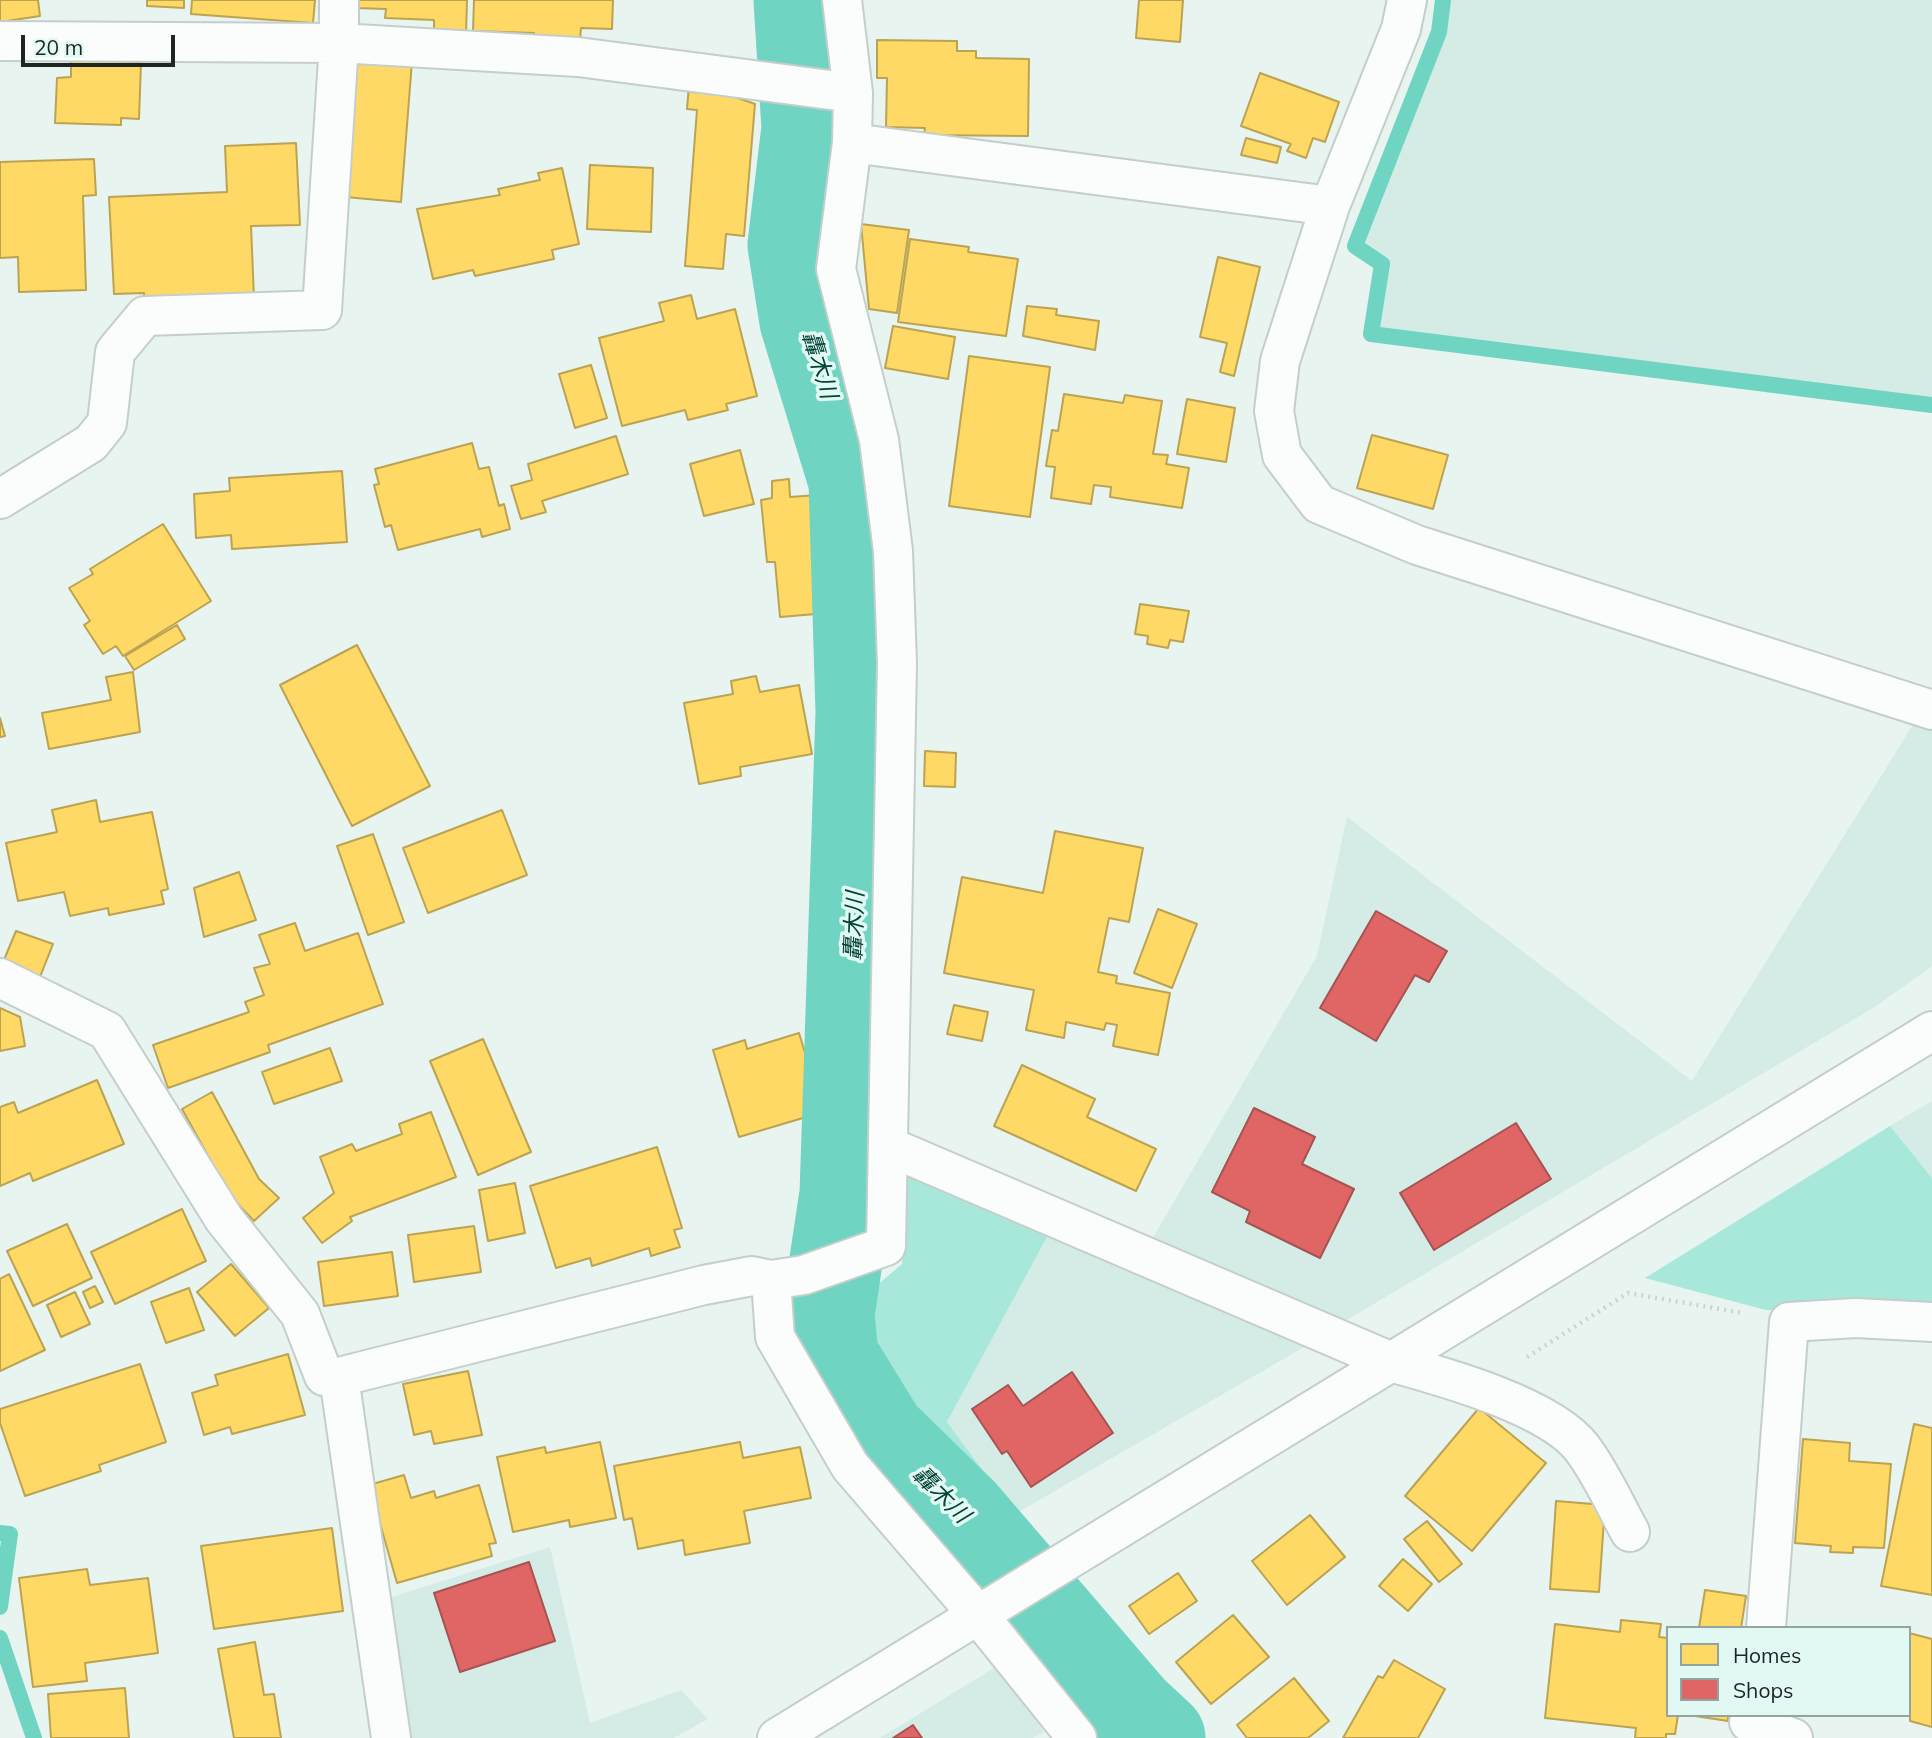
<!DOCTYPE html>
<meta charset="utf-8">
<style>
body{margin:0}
#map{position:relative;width:1932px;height:1738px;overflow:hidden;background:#e7f4f0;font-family:Mulish,sans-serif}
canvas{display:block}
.legend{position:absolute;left:1666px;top:1626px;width:245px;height:91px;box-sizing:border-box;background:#e2f9f3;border:2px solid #93a5a0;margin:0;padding:9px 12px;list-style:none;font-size:21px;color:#1d2623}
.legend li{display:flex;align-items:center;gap:14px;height:35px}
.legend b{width:35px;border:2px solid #93a5a0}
.scale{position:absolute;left:21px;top:35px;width:154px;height:32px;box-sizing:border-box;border:4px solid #1d2623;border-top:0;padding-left:9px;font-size:21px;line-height:24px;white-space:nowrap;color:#1d2623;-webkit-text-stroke:5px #e2f9f3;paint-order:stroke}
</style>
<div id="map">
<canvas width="1932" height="1738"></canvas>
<ul class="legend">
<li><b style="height:19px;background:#ffd966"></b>Homes</li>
<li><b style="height:19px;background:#e06666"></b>Shops</li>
</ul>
<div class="scale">20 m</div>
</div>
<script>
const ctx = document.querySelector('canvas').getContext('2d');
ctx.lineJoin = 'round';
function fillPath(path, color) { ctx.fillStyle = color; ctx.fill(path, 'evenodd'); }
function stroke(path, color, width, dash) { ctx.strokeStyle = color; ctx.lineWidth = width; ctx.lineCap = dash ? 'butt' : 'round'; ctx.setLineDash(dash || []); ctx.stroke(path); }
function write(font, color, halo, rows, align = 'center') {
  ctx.font = font + ' Mulish,"Noto Sans JP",sans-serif'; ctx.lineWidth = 7; ctx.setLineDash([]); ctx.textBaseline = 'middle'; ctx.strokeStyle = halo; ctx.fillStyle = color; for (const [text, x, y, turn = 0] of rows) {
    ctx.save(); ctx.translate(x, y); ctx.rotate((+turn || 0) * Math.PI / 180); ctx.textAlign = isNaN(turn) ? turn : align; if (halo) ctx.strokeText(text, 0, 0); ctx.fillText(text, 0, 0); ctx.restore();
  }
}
fillPath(new Path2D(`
 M1447 0H1932V398L1377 328 1389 258 1365 243 1441 45Z
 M1914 723 1932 731V966L1873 1008 1340 1324 1151 1241 1317 956 1347 817 1692 1081Z
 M1932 1101V1178L1890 1126Z
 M1047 1237 1313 1342 1015 1514 947 1422Z
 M550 1547 590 1723 681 1690 708 1719 674 1738H403L379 1601Z
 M999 1665 1044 1732 1033 1738H880Z`), '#d4ece5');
fillPath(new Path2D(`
 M1890 1126 1932 1178V1310H1766L1645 1278Z
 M907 1175 1047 1237 947 1422 1015 1514 906 1426 856 1303 902 1264Z`), '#a8e8da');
const homes = new Path2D(`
 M0 0H38L40 16 0 22Z
 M147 0H184V8L147 6Z
 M192 0H315L313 23 191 14Z
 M357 0H467L466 34 434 33V20L385 18 386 9 356 8Z
 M474 0H613L612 29 581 28 580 40 534 39V33L473 31Z
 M1139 0H1183L1180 42 1136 38Z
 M877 40 957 41V51H976V58L1029 59 1028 136 924 135 925 128 886 127 887 78H877Z
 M356 57 412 61 401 202 345 197Z
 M71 59 141 62 139 119 121 118V125L55 123 57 78 71 77Z
 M1260 73 1339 102 1325 142 1313 138 1306 158 1287 151 1291 144 1241 126Z
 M689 85 704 86 755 104 744 236 726 234 723 269 685 266 697 110 687 109Z
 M1246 138 1281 147 1277 163 1241 155Z
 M296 143 300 225 251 226 254 298 144 302V293L114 294 109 197 227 192 225 146Z
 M94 159 96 195 83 196 86 290 19 292 18 257 0 258V162Z
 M590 165 653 168 651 232 587 229Z
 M562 168 579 244 552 250 554 259 475 276 473 270 433 279 417 209 500 195 498 189 540 180 538 173Z
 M861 224 909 230 897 313 869 309Z
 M910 239 969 247 968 252 1018 259 1006 336 898 322Z
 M1218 257 1260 267 1234 376 1220 372 1227 343 1200 337Z
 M691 295 697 319 735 309 757 396 726 404 728 410 688 420 685 410 622 426 599 338 664 321 659 303Z
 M1027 306 1057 309 1056 315 1099 321 1095 350 1023 336Z
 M893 326 955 337 948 379 885 368Z
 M969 356 1050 367 1030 517 949 506Z
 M591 365 607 418 575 428 559 374Z
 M1064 394 1123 403 1125 395 1162 401 1153 454 1168 455 1166 464 1189 468 1182 508 1110 497 1111 487 1094 485 1091 504 1051 498 1055 467 1046 466 1052 430 1058 431Z
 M1187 399 1235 408 1226 462 1177 454Z
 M1372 435 1448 455 1433 509 1357 488Z
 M616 436 628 474 542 501 546 512 521 519 511 486 532 480 528 464Z
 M472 443 479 469 489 467 499 506 504 504 510 529 482 537 480 529 398 550 391 525 385 527 374 485 379 484 375 469Z
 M740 450 754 504 704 516 690 464Z
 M342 471 347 542 232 549 231 535 196 538 194 494 230 491 229 478Z
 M789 479 790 497 818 495 828 613 780 617 775 562H767L761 500 772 498V481Z
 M163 524 211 601 123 656 116 646 103 654 84 625 90 621 69 588 93 574 90 569Z
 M1140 604 1189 611 1183 642 1170 640 1168 648 1147 644 1148 636 1135 634Z
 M177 625 185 639 134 670 125 656Z
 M357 645 430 786 352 826 280 685Z
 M133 672 140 732 49 749 42 713 111 700 106 677Z
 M756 676 760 692 799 685 812 754 740 767 741 776 699 784 684 703 733 694 731 681Z
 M0 718 5 736 0 737Z
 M925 751 956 753 955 787 924 786Z
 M96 800 100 822 152 812 168 889 161 891 164 904 109 915 108 908 70 916 64 892 18 901 6 843 57 832 52 810Z
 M502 810 527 875 428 913 403 848Z
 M1055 831 1143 848 1129 922 1109 918 1098 972 1117 976 1116 983 1170 993 1158 1055 1113 1046 1117 1025 1106 1023 1104 1030 1066 1022 1064 1038 1026 1030 1034 990 944 973 962 877 1043 893Z
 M373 834 404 922 368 935 337 846Z
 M239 872 256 920 204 937 194 888Z
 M1158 909 1197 924 1172 988 1134 973Z
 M295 923 305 951 358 933 383 1004 268 1045 270 1052 168 1088 153 1045 249 1012 245 1002 264 995 254 968 270 964 259 935Z
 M16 931 53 944 38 982 1 967Z
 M954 1005 988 1012 982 1041 947 1034Z
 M0 1008 20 1017 25 1046 0 1051Z
 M799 1033 823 1112 739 1137 713 1050 745 1040 747 1049Z
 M483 1039 531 1152 478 1175 430 1061Z
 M330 1048 342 1081 274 1104 262 1072Z
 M1022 1065 1095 1099 1087 1117 1156 1149 1136 1191 994 1126Z
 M97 1080 124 1144 33 1181 30 1173 0 1186V1107L14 1102 18 1113Z
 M212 1092 259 1179 279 1198 254 1221 231 1197 182 1109Z
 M431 1112 456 1177 350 1217 352 1221 322 1243 303 1218 334 1193 320 1157 352 1144 356 1151 402 1134 399 1124Z
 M657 1147 682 1228 674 1230 680 1247 651 1256 649 1248 592 1266 590 1258 556 1268 530 1186Z
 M515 1183 525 1233 488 1241 479 1190Z
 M182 1209 206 1261 115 1304 91 1252Z
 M67 1224 92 1278 33 1306 7 1251Z
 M474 1226 481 1272 414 1282 408 1235Z
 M392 1252 398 1296 324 1306 318 1262Z
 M231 1264 269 1308 235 1336 197 1292Z
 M9 1274 45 1350 0 1371V1279Z
 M95 1286 103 1302 90 1308 83 1292Z
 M189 1288 204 1330 166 1343 151 1302Z
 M75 1292 90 1324 61 1337 47 1305Z
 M288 1354 305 1415 232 1434 230 1427 204 1435 192 1393 218 1385 215 1375Z
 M140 1364 166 1442 99 1465 101 1471 25 1496 0 1423V1409Z
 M468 1371 482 1435 434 1444 431 1431 414 1435 403 1384Z
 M1479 1408 1546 1463 1472 1551 1405 1496Z
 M1914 1424 1932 1428V1595L1881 1586Z
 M1803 1439 1850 1443 1849 1461 1891 1464 1884 1548 1853 1547V1553L1830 1552 1831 1546 1795 1543Z
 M600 1442 616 1518 570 1527 569 1520 513 1532 497 1457 545 1447 546 1453Z
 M740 1442 743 1458 800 1447 811 1498 744 1511 750 1543 685 1555 683 1540 638 1549 632 1518 624 1520 614 1466Z
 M404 1475 411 1498 434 1491 436 1498 479 1485 496 1543 489 1544 492 1556 397 1583 369 1485Z
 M1556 1501 1605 1505 1599 1592 1550 1589Z
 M1310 1515 1345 1557 1287 1605 1252 1561Z
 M1427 1521 1462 1564 1439 1582 1404 1539Z
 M332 1528 343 1611 214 1629 201 1546Z
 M1403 1559 1432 1584 1408 1611 1379 1586Z
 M87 1569 90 1585 148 1578 158 1653 85 1663 87 1681 33 1687 19 1578Z
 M1178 1573 1197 1601 1149 1634 1129 1606Z
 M1705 1590 1746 1596 1741 1628H1699Z
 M1233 1615 1269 1657 1211 1704 1176 1662Z
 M1621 1620 1661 1624 1659 1637 1668 1638V1715H1678L1675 1734H1666V1738H1635L1636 1728 1545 1718 1555 1624 1620 1632Z
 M1909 1633 1932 1639V1727L1910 1721Z
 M255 1642 264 1695 274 1694 281 1738H234L218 1649Z
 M1394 1660 1445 1689 1418 1738H1343L1378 1676 1383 1678Z
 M1294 1678 1329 1721 1308 1738H1247L1237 1725Z
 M125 1688 129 1738H51L48 1694Z
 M1688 1715H1728V1721Z`);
fillPath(homes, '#ffd966');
stroke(homes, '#bba352', 2);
const shops = new Path2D(`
 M1376 911 1447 951 1429 982 1415 975 1376 1041 1320 1008Z
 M1254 1108 1315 1137 1302 1164 1354 1189 1320 1258 1246 1222 1250 1211 1212 1192Z
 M1516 1123 1551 1179 1434 1250 1400 1193Z
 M1072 1372 1113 1433 1031 1487 1007 1451 1002 1454 972 1409 1008 1385 1023 1406Z
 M529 1562 555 1641 460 1672 434 1593Z
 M913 1725 922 1738H893Z`);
fillPath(shops, '#e06666');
stroke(shops, '#a65352', 2);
stroke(new Path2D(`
 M1443 0 1439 32 1355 246 1382 264 1371 334 1932 405
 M0 1533 10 1534 0 1607
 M0 1638 34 1738`), '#70d4c2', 16);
stroke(new Path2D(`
 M800 0 808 128 794 245 806 321 855 481 862 712 846 1194 828 1314 832 1357 880 1435 961 1514 1131 1712 1159 1738`), '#70d4c2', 93);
const minor = new Path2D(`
 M1407 0 1401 29 1330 206 1280 361 1274 411 1282 455 1319 504 1417 545 1932 710
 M0 41 339 43 578 57 853 93
 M852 143 1330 206
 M0 499 91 443 107 423 115 352 145 316 322 310 339 43V0
 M0 978 107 1031 224 1219 300 1314 324 1376 339 1377 704 1285 752 1276 771 1280 804 1275 886 1246 897 663 893 551 879 440 836 269 852 143 853 93 842 0
 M890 1147 1394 1363C1444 1377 1550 1406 1582 1448 1601 1473 1615 1505 1630 1532
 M771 1280 775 1337 850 1466 979 1616 1077 1738
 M339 1377 391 1738
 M1766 1628 1789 1322 1856 1318 1932 1322
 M1749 1722 1793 1738
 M777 1738 1932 1031`);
stroke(minor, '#c4ceca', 42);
stroke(new Path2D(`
 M1527 1357 1628 1293 1743 1313`), '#ced2d1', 4.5, [2, 5]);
stroke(minor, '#fbfdfd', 38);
write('italic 23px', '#054339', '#e2f9f3', [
 ["轟木川",819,365,73],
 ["轟木川",855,926,-88],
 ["轟木川",941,1495,45]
]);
</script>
